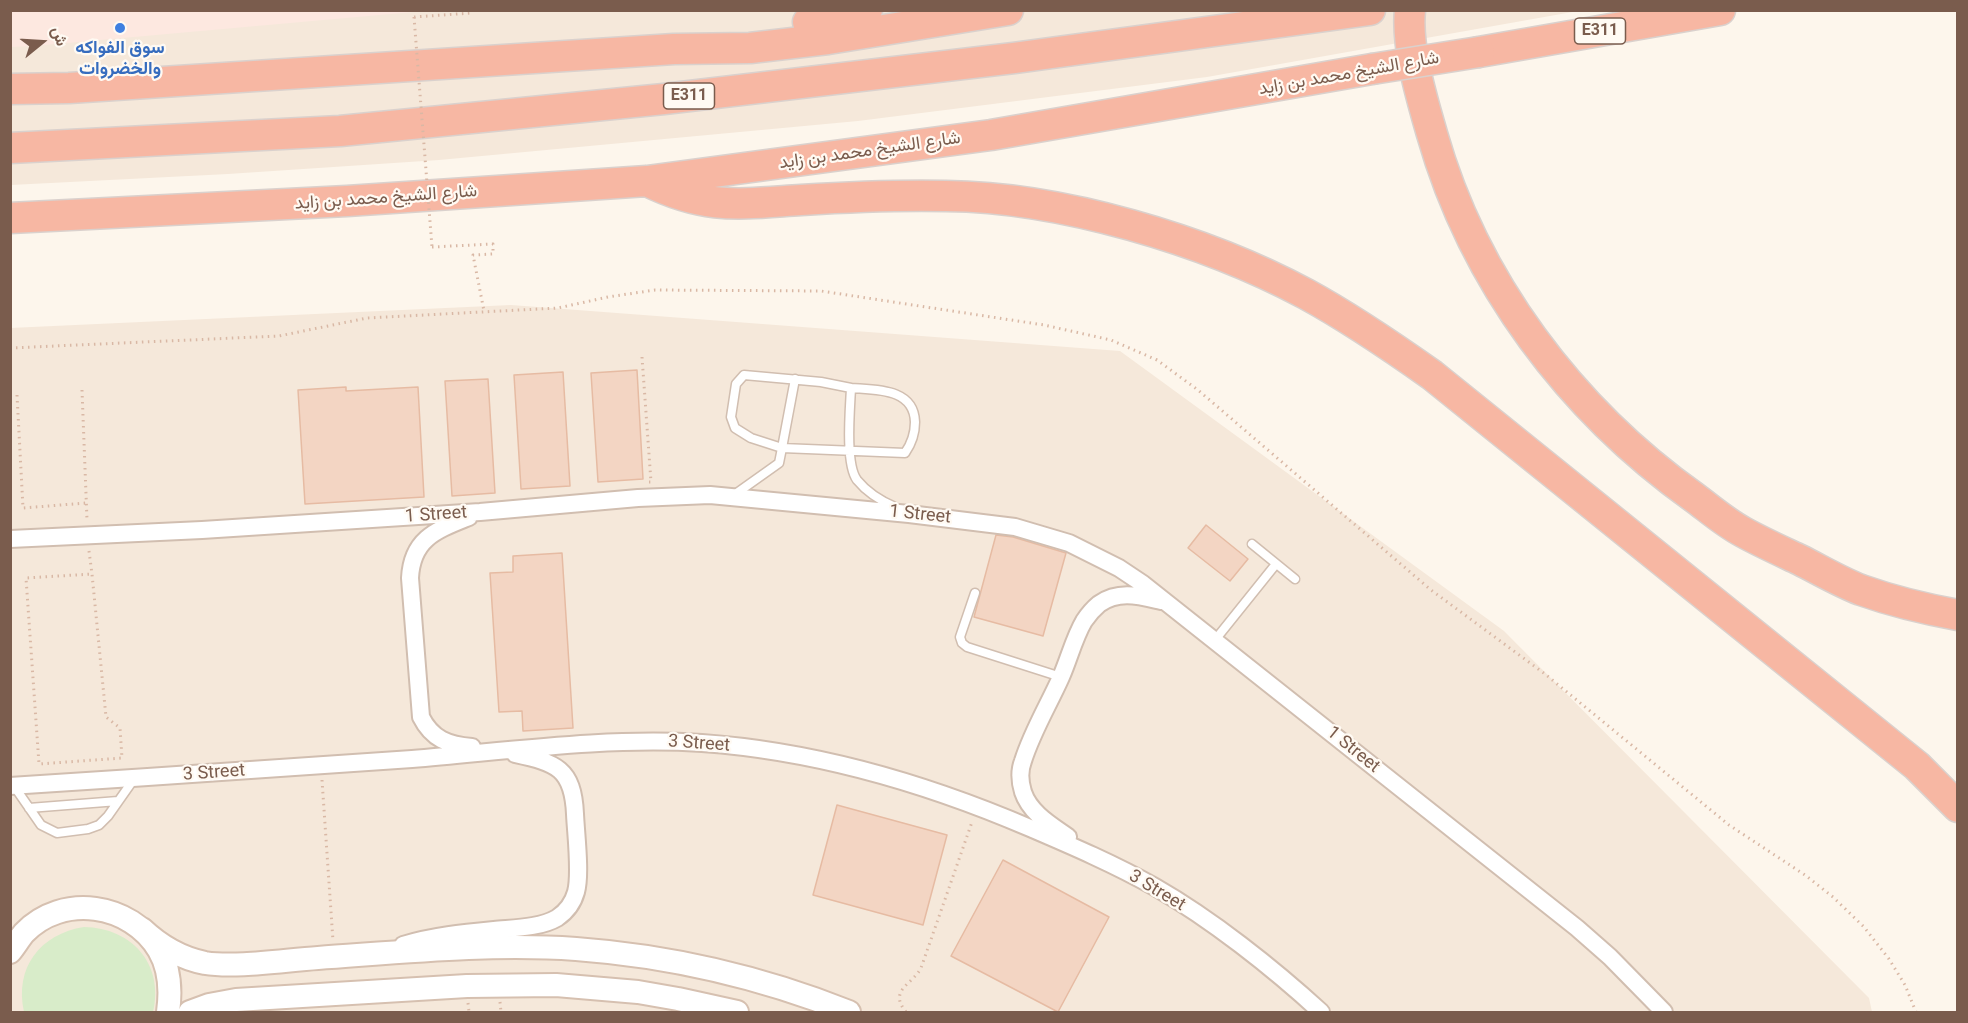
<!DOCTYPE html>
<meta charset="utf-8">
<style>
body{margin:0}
#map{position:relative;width:1968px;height:1023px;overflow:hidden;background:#fdf6ec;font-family:Roboto,Vazirmatn,sans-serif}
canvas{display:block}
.frame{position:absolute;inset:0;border:12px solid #7a5c4d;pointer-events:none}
.north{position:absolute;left:12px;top:12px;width:60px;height:60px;-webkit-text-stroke:4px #fffaf3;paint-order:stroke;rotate:72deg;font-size:16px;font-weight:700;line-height:24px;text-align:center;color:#7a5c4d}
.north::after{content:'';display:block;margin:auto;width:21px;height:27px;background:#7a5c4d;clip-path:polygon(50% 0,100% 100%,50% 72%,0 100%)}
</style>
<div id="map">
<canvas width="1968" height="1023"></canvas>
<div class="frame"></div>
<div class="north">ش</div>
</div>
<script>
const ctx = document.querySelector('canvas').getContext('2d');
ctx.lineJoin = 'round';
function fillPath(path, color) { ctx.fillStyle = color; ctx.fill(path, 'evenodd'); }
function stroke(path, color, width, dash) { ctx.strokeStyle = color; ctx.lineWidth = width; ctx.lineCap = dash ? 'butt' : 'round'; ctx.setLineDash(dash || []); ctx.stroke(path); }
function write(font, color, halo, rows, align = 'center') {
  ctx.font = font + ' Roboto,Vazirmatn,sans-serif'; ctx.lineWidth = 4.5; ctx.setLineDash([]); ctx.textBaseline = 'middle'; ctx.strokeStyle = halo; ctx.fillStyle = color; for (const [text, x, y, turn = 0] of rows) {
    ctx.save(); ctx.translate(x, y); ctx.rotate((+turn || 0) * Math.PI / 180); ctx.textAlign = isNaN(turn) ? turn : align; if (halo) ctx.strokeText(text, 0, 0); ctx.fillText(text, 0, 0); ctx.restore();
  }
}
fillPath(new Path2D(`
 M10 11H1578L1207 77 858 121 439 160 228 174 11 185Z
 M511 305 1120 351 1504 631 1869 998 1872 1012H11L10 328Z`), '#f5e8da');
fillPath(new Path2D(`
 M10 11 11 10 424 11 33 46 11 47Z`), '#fde8e0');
fillPath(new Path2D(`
 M84 927C132 928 164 964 153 1012H24C14 968 40 934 84 927Z`), '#d8ecc9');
const building = new Path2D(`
 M637 370 643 479 598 482 591 373Z
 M563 372 570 486 521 489 514 375Z
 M488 379 495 493 452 496 445 381Z
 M346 387V391L418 387 424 497 305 504 298 390Z
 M1206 525 1248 559 1230 581 1188 548Z
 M996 535 1013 537 1066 553 1043 636 974 617Z
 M562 553 573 728 523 731 522 711 499 712 490 573 513 572V556Z
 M837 805 947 835 923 925 813 895Z
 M1003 860 1109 917 1058 1012 951 956Z`);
fillPath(building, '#f3d5c3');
stroke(building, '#e6bba3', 1.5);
const lane = new Path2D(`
 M795 379 782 448 905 453C912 443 915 434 915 422 914 388 876 390 851 388
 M734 495 779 463 782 448 751 438 735 428 731 417 736 384 744 375 821 382 851 388C850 409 845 464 857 480 866 491 881 501 895 507
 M1252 544 1295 579
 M975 593 960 637 962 643 967 647 1061 677
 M1215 640 1276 564
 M14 786 41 825 57 833 88 829 99 825 108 816 134 779
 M29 808 118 801`);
const street = new Path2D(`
 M469 517C437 530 412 538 410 578L421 717C432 739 448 745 472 747
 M10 539 202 530 480 512 638 498 710 495 909 514 1015 527 1069 543 1119 568 1143 584 1577 928 1610 957 1664 1012
 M10 786C144 777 278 769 412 759 509 751 605 737 702 743 816 751 925 783 1030 828 1072 846 1114 864 1155 887 1211 919 1273 968 1321 1012
 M1068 837C1051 825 1030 813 1023 792 1020 782 1019 771 1023 761 1032 732 1049 704 1061 677 1069 659 1074 638 1084 621 1088 615 1093 609 1099 604 1119 590 1139 596 1161 601
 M403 945C433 936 463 933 494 930 513 928 540 928 557 918 566 912 573 903 576 892 581 874 576 835 575 814 573 768 556 763 515 754`);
const secondary = new Path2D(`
 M142 929C160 946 180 958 205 963 236 968 285 960 318 958 404 952 490 943 576 949 671 956 761 977 849 1012
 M10 952C15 946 19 939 24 933 62 893 131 903 159 950 170 969 171 991 168 1012
 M190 1012 209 1005 236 1000 467 986 556 985 638 992 678 999 737 1012`);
const highway = new Path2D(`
 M1410 10C1406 47 1422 99 1432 134 1474 282 1571 410 1695 498 1711 510 1726 523 1743 532 1761 542 1781 551 1800 560 1820 570 1840 582 1861 590 1892 601 1925 609 1958 615
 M808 22 867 10
 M1479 52 1720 10
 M10 89 69 88 674 49 750 48 828 39 1008 10
 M10 148 340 131 664 99 1014 58 1370 10
 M647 181C706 210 738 204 801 200 849 197 898 195 946 196 1061 197 1205 240 1306 294 1350 318 1391 346 1432 375L1917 766 1958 807
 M10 218 347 201 647 181 991 135 1372 69`);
stroke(lane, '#d1beb0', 11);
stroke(street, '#d1beb0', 20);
stroke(secondary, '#d6c0b0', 26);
stroke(highway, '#dad1cd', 33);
stroke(new Path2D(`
 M414 17 471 13V10
 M432 247 493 244V254L473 255 484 311
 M10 348 279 336 367 318 558 308 608 297 655 290 821 291 1044 325 1111 340 1157 360 1198 390 1431 590 1545 674 1729 825 1805 875 1833 897 1864 927 1889 959 1905 985 1916 1012
 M642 357 651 482H649
 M82 390 87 520
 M17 395 23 508 86 503
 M89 551 92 574 106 717 120 728 122 758 39 764 26 578 92 574
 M322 780 333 941
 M500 1002 501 1012
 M468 1003 469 1012
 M906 1012C888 990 912 985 921 968L972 822`), '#d9b8a5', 3, [1.5, 4.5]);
stroke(lane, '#fff', 8);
stroke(street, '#fff', 16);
stroke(secondary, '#fff', 22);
stroke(highway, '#f7b7a3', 30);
const highwayBridge = new Path2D(`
 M1372 69 1479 52`);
stroke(highwayBridge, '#dad1cd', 33, []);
stroke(new Path2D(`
 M414 17 432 247`), '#d9b8a5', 3, [1.5, 4.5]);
stroke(highwayBridge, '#f7b7a3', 30);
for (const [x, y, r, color] of [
 [120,28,6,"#3f7fe0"]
]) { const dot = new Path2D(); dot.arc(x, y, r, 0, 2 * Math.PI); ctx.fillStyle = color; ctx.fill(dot); stroke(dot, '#fffaf3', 2); }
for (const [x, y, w] of [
 [1600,31,51],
 [689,96,51]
]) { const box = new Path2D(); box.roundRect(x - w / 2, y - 13, w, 26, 4.5); ctx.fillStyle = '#fffaf3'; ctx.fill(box); stroke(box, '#7a5c4d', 1.5); }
write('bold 16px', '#7a5c4d', null, [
 ["E311",1600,31],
 ["E311",689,96]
]);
write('bold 18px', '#366cbe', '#fffaf3', [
 ["سوق الفواكه",120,48],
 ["والخضروات",120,69]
]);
write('18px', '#7a5c4d', '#fffaf3', [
 ["شارع الشيخ محمد بن زايد",1349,74,-10],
 ["شارع الشيخ محمد بن زايد",870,151,-8],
 ["شارع الشيخ محمد بن زايد",386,198,-4],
 ["1 Street",436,515,-4],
 ["1 Street",920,515,6],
 ["3 Street",699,744,4],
 ["1 Street",1353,750,39],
 ["3 Street",214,773,-4],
 ["3 Street",1157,891,31]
]);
</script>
